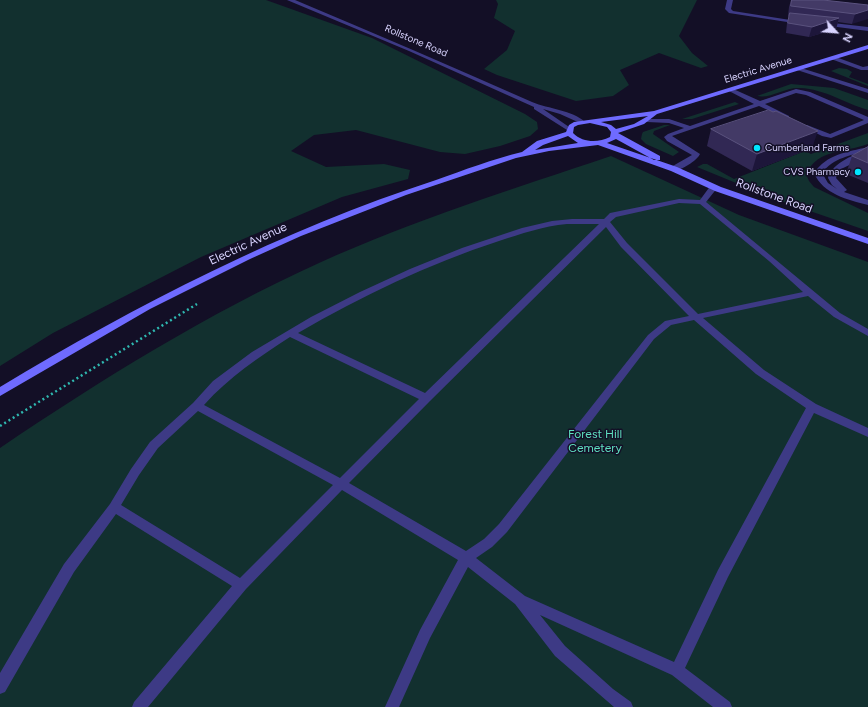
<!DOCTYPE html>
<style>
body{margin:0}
#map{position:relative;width:868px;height:707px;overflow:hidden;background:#130f26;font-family:Figtree,sans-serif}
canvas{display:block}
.north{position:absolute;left:816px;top:12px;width:40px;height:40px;-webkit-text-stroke:3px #130f26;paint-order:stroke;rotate:116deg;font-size:11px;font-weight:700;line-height:16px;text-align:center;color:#d9d4ff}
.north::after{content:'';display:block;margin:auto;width:14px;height:18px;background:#d9d4ff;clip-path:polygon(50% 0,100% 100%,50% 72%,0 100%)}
</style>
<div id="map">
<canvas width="868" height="707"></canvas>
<div class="north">N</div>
</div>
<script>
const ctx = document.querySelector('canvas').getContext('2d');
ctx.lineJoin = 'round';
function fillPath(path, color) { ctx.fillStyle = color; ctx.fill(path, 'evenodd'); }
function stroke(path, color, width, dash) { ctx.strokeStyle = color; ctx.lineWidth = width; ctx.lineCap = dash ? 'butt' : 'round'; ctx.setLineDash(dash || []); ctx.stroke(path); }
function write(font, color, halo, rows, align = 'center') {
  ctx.font = font + ' Figtree,sans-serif'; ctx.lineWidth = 3; ctx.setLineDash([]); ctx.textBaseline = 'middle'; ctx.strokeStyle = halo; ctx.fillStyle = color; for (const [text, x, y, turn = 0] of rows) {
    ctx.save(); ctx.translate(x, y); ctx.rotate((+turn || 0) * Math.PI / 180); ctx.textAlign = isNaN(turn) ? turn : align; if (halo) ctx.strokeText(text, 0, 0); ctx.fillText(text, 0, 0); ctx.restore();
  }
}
fillPath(new Path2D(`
 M0 0H266L372 38 525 114 537 122 538 129 530 136 500 146 465 154 440 152 356 130 314 135 291 151 326 167 384 164 410 170 408 179 342 197 201 257 53 333 0 366Z
 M496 0H697L679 36 692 53 708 66 701 68 659 53 620 70 629 85 613 96 576 101 497 75 484 69 507 50 515 31 494 18 498 4Z
 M839 68 847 69 852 72 849 77 868 84V86L831 71Z
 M791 84 834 88 868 100V110C844 103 825 89 800 88 785 87 771 99 757 96Z
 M735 102 739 104 692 119H682Z
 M664 125H670L654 131 653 134 679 152 673 156 646 144 641 139 642 134 643 132Z
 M868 133V144C844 153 819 148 806 174L809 181 814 187 868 213V231L740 187 741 185 697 167 703 164H707L734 179 805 151 811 154Z
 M611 156 739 215 868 262V707H0V448C102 379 207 314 319 263 414 220 513 189 611 156Z`), '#12302f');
stroke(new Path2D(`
 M0 426 197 304`), '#2fb8b0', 2.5, [2, 3]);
fillPath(new Path2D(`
 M727 0H733L731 9 733 11 803 22 800 24 729 13 725 9Z
 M824 22 868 27V31L822 25V23Z
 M833 56 863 67 868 66V70H861L831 59 830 58Z
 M797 68H801L868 89V93L797 70Z
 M731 88 760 101 796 89 810 92 868 117V123L831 138 822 136 802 126 807 125 830 134 864 120 806 95 796 93 765 104 789 116V118H785L759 106 672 136 700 154C697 161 679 172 671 171V167L692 155 667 141 664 137 668 134 684 128 669 123 647 122 644 120 645 119H669L690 126 754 104 729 91V89Z
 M868 147V151C851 155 833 158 822 173L828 183 837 189 832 185 828 178C830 166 854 152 866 153V157L839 170 836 178 847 190 844 192 868 200V205C848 200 823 194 814 173 827 154 847 152 868 147Z
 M711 185H714L718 187 706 202 840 313 868 329V336L834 317 808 296 703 318 764 370 816 404 868 428V437L814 413 728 577 685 668 730 702 732 707H713L672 675 540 615 565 646 613 689 631 702 633 707H614L555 656 515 604 468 567 430 638 399 707H385L420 630 458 560 342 490 246 589 148 707H132L134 702 232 586 116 514 74 572 5 692 0 694V673L64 564 110 504 131 469 150 442 193 403 213 381 252 352 311 317 360 292 410 269 462 248 522 228 552 221 572 219H604L610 213 679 199 700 200ZM679 203 700 204 769 261 803 292 698 314 627 243 610 222 616 217ZM567 224H599L425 393 298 333C362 296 428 264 499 241 521 234 543 226 567 224ZM606 227 621 247 689 316 665 321 648 335 499 524 484 539 466 551 349 483 430 401ZM694 320 756 374 806 408 718 570 674 662 525 596 476 558 492 547 507 532 654 339 671 325ZM290 337 419 399 340 478 204 405C229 377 259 357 290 337ZM198 411 333 485 240 578 121 505 139 475 158 448Z`), '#3d3a85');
fillPath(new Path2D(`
 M287 0H295C374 33 453 67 532 102 549 109 572 110 585 122L580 123 560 114 543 109 572 129 567 130 534 109V107L409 51Z`), '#3d3a85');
fillPath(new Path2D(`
 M868 45V49L657 114 644 124 618 133 660 156V160H654L616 139 607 143 677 167 721 187 868 238V244L715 191 671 171 598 145 549 151 516 158 406 195 301 236 250 259 150 309 0 396V387C138 304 282 230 436 180 464 170 493 159 522 152L537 141 566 132 569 125 574 122 654 111ZM648 116 634 124 616 129 611 125 601 122ZM590 123 607 127 611 132 610 137C598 143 583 143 573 133L574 127 578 125ZM568 136 578 143 535 150 543 145Z`), '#6f6bff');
fillPath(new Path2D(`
 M791 0H823L868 5 852 24 838 22 836 29 809 37 786 33 787 23 789 17 788 16 789 7Z
 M711 129 812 148 752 171 707 146Z
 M868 147V183L846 174 852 156Z`), '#312854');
fillPath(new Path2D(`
 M868 10V19L852 24 855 14Z
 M839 18 836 29 809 37 812 27Z
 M818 131 812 148 752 171 757 154Z`), '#1d163a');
const building = new Path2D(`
 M792 0H823L868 5V10L855 14 791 6Z
 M790 13 839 18 812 27 788 23Z
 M769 110 773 112 776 111 818 131 757 154 711 129Z
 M868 147V163L852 156Z`);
fillPath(building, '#433a66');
stroke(building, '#5a527e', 1);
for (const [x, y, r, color] of [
 [757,148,4,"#00e5ff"],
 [858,172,4,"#00e5ff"]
]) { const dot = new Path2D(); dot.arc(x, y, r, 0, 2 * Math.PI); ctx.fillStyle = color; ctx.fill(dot); stroke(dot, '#130f26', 1.5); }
write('10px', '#d9d4ff', '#130f26', [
 ["Rollstone Road",416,41,23],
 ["Electric Avenue",758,70,-17]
]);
write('10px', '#d9d4ff', '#130f26', [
 ["Cumberland Farms",765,148],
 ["CVS Pharmacy",850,172,"right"]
], 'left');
write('12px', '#d9d4ff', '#130f26', [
 ["Rollstone Road",774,196,20],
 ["Electric Avenue",248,244,-25]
]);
write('12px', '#5fe0c0', '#130f26', [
 ["Forest Hill",595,434],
 ["Cemetery",595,448]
]);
</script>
